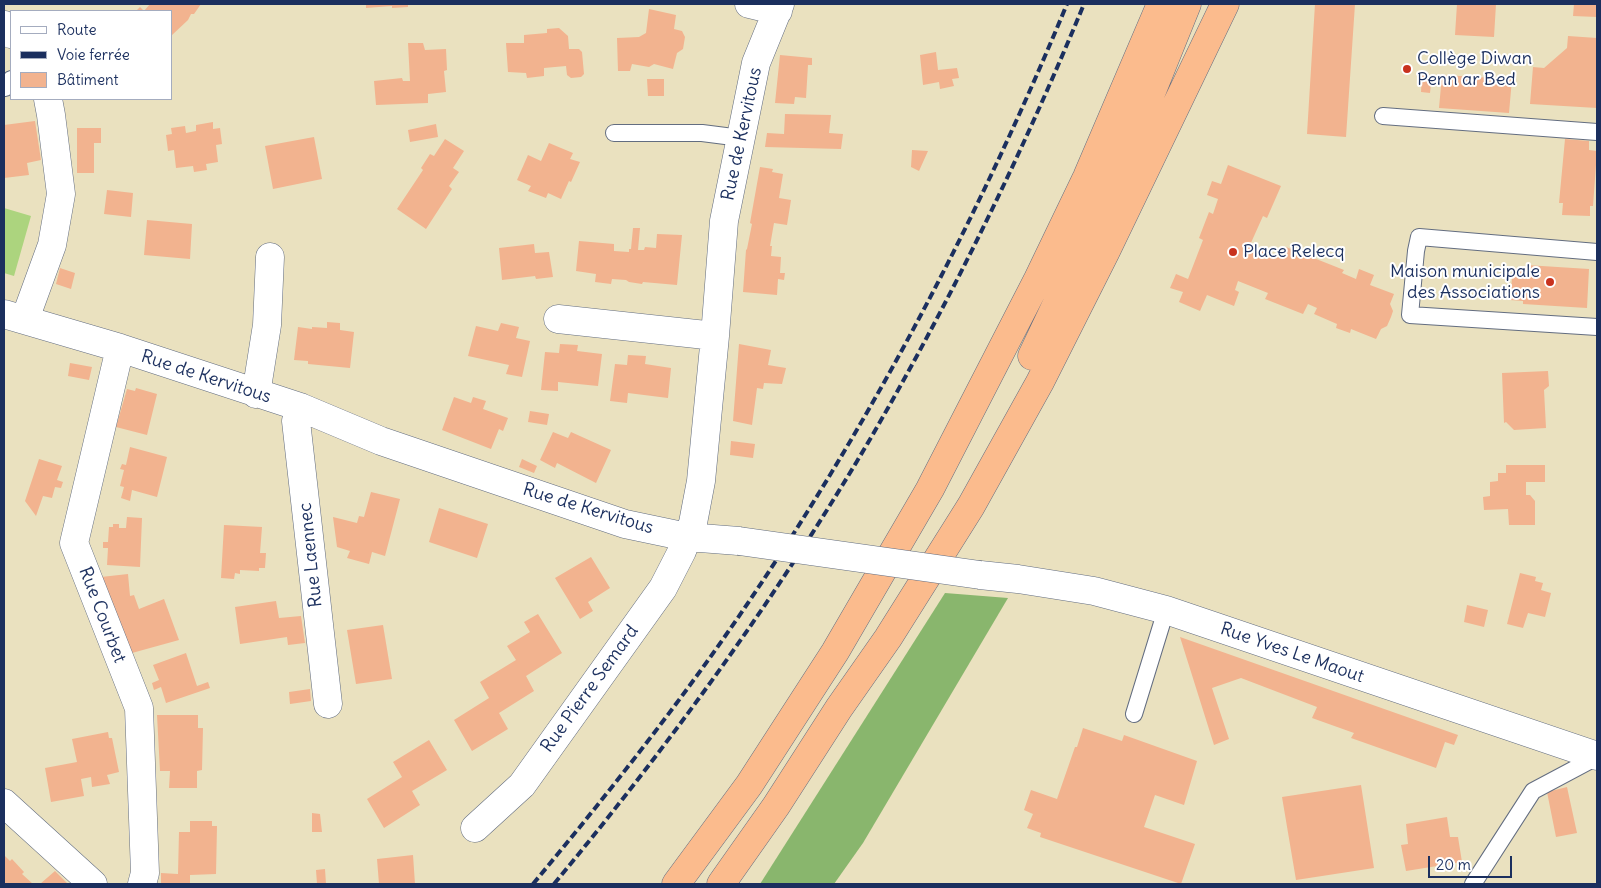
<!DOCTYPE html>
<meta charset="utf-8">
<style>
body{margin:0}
#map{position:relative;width:1601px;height:888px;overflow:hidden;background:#eae1bf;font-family:Delius,sans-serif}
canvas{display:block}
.frame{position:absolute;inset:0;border:5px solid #1b2f5e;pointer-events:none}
.legend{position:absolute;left:10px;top:10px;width:162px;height:90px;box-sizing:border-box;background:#fff;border:1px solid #a4acbf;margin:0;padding:6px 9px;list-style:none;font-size:15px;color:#1b2f5e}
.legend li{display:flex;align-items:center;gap:10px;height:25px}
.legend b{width:25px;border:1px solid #a4acbf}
.scale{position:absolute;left:1428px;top:856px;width:84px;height:22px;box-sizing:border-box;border:2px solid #1b2f5e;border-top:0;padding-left:6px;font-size:15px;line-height:18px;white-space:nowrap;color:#1b2f5e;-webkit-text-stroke:4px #fff;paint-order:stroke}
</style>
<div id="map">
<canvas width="1601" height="888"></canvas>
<div class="frame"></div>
<ul class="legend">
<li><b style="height:6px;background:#fff"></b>Route</li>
<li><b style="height:6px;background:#1b2f5e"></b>Voie ferrée</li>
<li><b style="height:14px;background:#f2b38f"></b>Bâtiment</li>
</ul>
<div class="scale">20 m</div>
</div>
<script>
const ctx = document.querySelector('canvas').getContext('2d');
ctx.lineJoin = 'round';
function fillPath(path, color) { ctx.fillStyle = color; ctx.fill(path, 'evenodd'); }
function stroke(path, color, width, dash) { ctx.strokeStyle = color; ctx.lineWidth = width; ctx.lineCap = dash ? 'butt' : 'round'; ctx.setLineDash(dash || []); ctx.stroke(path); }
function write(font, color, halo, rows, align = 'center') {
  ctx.font = font + ' Delius,sans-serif'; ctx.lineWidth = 4; ctx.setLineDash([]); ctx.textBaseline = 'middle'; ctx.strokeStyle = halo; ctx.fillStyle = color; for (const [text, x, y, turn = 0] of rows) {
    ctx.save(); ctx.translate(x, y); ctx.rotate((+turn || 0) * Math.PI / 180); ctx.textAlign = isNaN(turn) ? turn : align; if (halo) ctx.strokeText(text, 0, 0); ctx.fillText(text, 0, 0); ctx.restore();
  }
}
fillPath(new Path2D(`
 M4 208 31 216 14 276 4 273Z`), '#acd47e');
fillPath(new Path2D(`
 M945 593 1008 598 863 843 834 884H760Z`), '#89b66d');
fillPath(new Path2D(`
 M150 4H201L194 14H191L188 20 171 36V11H136L140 7 144 11Z
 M366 4H408V7L392 8V6L366 8Z
 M1315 4H1355L1346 137 1307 134Z
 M1457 4H1496L1494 37 1455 35Z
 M1574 4H1597V17L1573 16Z
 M649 9 676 15 674 29 682 31 685 37 683 49 677 53 673 69 654 64 649 67 632 64 630 71H618L617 38 639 37 646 33Z
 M559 28 568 36 569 49H579L582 52 584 74 581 77 571 78 567 75 566 66 544 68V76L527 78 526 73 508 72 506 43H524V35L547 33V29Z
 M1568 36 1597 38V108L1530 104 1533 67 1544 68 1567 48Z
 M408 43H423L425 50 446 49 447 70 444 71 446 92 428 94V103L376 105 374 81 402 78 403 81H410Z
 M936 52 938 70 957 68 959 78 952 79 954 86 940 89 939 82 923 85 920 55Z
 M780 55 812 58V65H808L806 98 795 97 794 104 775 103Z
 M1422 74 1432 75 1430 93 1421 92Z
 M1442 75 1512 79 1509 113 1439 108Z
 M647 79H664V96H648Z
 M785 114 831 115 829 133 843 134 841 149 765 147 767 133 784 134Z
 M35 121 41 160 27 163 29 175 4 178V125Z
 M213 122V129L220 128 222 144 216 145 218 162 206 164 207 170 194 172 193 166 176 168 174 150 168 151 166 135 172 134 171 128 185 126 186 133 196 131V125Z
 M436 124 438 137 410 142 408 130Z
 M77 128H101V143H94V173H77Z
 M314 137 322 179 273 189 265 146Z
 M445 139 464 151 453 168 459 172 449 186 452 189 426 229 397 209 423 170 421 168 430 154 434 156Z
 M1565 139 1589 141V150L1597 151 1593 206H1590V216L1562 215 1563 203H1559Z
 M549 143 573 153 570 159 580 162 571 182 569 181 561 199 548 193 546 198 528 191 531 186 517 180 528 155 541 161Z
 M912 150 928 151 919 171 911 167Z
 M1228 165 1281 186 1267 218 1263 216 1250 245 1282 257 1286 247 1344 270 1342 273 1356 279 1359 269 1374 275 1370 285 1394 294 1390 304 1393 311 1391 317 1387 326 1381 329 1376 339 1351 329 1350 333 1336 328 1337 324 1314 314 1317 308 1308 304 1303 314 1265 299 1268 293 1238 281 1235 290 1239 292 1234 306 1207 295 1200 311 1179 302 1183 292 1170 288 1176 274 1188 279 1203 240 1199 238 1209 212 1213 214 1218 199 1207 195 1212 181 1221 184Z
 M760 167 773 169 772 172 783 174 779 198 791 200 787 225 774 223 770 246H772L771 256 781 257 780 273H785L784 280 778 279 777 295 743 292 746 250 747 249 752 224 750 223Z
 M107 190 133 193 131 217 104 214Z
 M147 220 192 224 190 259 144 255Z
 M633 228H640L638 250H644L645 247 656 248 657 234 682 235 677 285 643 282 642 284 629 282 626 280 612 279 611 284 595 282 596 274 576 271 579 241 614 244V251L629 252V249H631Z
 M534 244 535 253 549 252 553 277 536 279 535 276 502 280 499 248Z
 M1526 265 1589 269 1587 308 1523 304V301L1510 300 1513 268 1526 269Z
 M60 268 75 273 71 289 56 284Z
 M327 322 340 323V330L354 332 350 368 308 364V361L294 360 298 327 312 329V327L327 328Z
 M501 323 519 327 516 338 530 341 522 377 506 374 509 365 468 356 476 326 498 331Z
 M560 344 578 345 577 351 602 354 598 386 558 382V391L541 390 545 352 559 353Z
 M739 344 771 350 768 365 786 368 782 384 764 383 763 389 757 388 752 425 733 421Z
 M628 355 646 356 645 364 671 368 668 398 628 393 627 403 610 401 615 364 627 365Z
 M70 363 92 367 89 380 68 376Z
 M1548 371 1549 386 1544 390 1546 428 1514 430 1506 422 1504 423 1502 373Z
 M136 388 157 394 147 435 116 427 127 389 135 391Z
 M454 397 471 403 473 397 486 401 483 409 508 418 503 431 499 429 491 449 442 430Z
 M530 411 549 414 547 425 528 422Z
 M553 432 568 438 571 432 611 450 596 483 557 463 555 468 540 460Z
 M731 441 755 444 753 458 730 455Z
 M130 447 167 457 157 497 132 490 130 501 121 498 124 487 120 486 124 470 120 469 122 464 126 465Z
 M39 459 62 466 57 480 63 482 61 488 55 487 52 498 43 496 36 516 25 501Z
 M522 459 537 466 534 473 519 467Z
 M1506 465H1545V482H1526V495H1530L1535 501V525H1509L1508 509 1484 510 1483 497 1490 496V482L1498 481V473H1506Z
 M371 492 400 499 385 556 372 552 369 564 347 558 350 551 337 547 333 517 357 523 359 516 364 517Z
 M439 508 488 524 477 558 429 542Z
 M127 517 142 518 140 567 107 565 108 548H103V542H108L109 527H113V524H119V528H126Z
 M224 525 262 527 260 553H266L265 568H259V571L240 570V574L235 573 234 579 221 578Z
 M591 557 610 588 588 602 593 611 580 619 555 578Z
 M1520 573 1536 577 1535 581 1543 583 1541 590 1551 593 1545 617 1528 613 1523 628 1507 624Z
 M128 574 130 596 134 595 139 609 164 599 179 640 132 653 101 577Z
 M276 601 279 618 301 616 305 643 288 645 287 637 240 644 235 607Z
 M1467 605 1488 610 1484 627 1464 622Z
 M538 614 562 653 526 676 534 691 499 713 508 729 472 751 454 720 489 698 480 682 516 660 507 646 530 632 524 622Z
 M383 625 392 679 356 684 347 630Z
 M1180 637 1458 735 1454 745 1445 742 1436 768 1351 738 1354 733 1312 718 1317 707 1241 678 1212 688 1229 739 1214 745Z
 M186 653 197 686 208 682 210 688 166 703 161 687 154 690 152 683 159 680 153 665Z
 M310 689 311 701 290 704 289 692Z
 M157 715H198V728H203L202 770 197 771V788H169L170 771H160Z
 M1083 728 1122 741 1124 735 1197 761 1184 805 1155 795 1144 827 1195 844 1181 884 1040 837 1041 833 1027 828 1033 814 1024 810 1031 790 1057 799 1075 747H1077Z
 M108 732 109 738H112L119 772 107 775 110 784 92 787 91 777 81 779 84 796 51 802 45 768 77 762 72 739Z
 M429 740 447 770 412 791 420 805 384 828 367 799 402 777 393 762Z
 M1361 785 1374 868 1296 880 1282 797Z
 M1567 787 1577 833 1556 837 1547 792Z
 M312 813 320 814 322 832H312Z
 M1447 817 1450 837H1458L1462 862 1406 871 1401 845 1408 844 1406 824Z
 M190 821H212V826H217L216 874 190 875V884H161V873L178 874 179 832H190Z
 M4 855 10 861 12 859 24 872 22 874 33 884H4Z
 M413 855 415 884H379L377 859Z
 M325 869 326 884H317L316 870Z
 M55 871 68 884H40Z`), '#f2b38f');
const lane = new Path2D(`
 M5 88 11 79
 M1383 116 1597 132
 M614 133H702L741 138
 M1597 252 1419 237 1416 251 1410 315 1597 327
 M1134 714 1166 610
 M1473 884 1533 791 1597 757`);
const street = new Path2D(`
 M749 4 778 11
 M4 25 11 34
 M4 314 120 348 300 407 381 441 625 524 687 537 739 541
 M25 319 52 245 61 194 51 115 48 99
 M558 319 715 336
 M120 348 74 543 139 708 145 873 142 884
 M256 394 267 325 270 257
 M300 407 296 421 328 704
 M980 575 1018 579 1094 591 1166 610 1597 756
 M4 803 93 884
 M475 828 522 785 663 588 682 551 693 523 701 481 715 336 724 221 756 63 780 4`);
const highway = new Path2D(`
 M1032 356 1118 175 1187 4
 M676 884 749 785 835 652 930 489 1037 281 1087 177 1161 4
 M721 884 776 806 839 708 888 638 971 506 1040 382 1106 251 1225 4`);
stroke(lane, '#636d80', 18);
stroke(street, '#636d80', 29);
stroke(highway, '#636d80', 29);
stroke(lane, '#fff', 16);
stroke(street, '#fff', 28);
stroke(highway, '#fbbb8d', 28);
stroke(new Path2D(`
 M533 884C611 790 688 693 756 591 880 406 982 209 1067 4
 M554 884C670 744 777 597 869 441 951 300 1022 154 1084 4`), '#1b2f5e', 4, [8, 4]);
const streetBridge = new Path2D(`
 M739 541 980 575`);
stroke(streetBridge, '#636d80', 29, []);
stroke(streetBridge, '#fff', 28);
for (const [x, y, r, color] of [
 [1407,69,5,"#c8321e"],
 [1233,252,5,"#c8321e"],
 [1550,282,5,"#c8321e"]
]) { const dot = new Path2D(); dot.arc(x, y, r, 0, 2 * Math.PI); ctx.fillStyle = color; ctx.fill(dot); stroke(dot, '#fff', 2); }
write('18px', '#1b2f5e', '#fff', [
 ["Collège Diwan",1417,59],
 ["Penn ar Bed",1417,80],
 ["Place Relecq",1243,252],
 ["Maison municipale",1540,272,"right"],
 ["des Associations",1540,293,"right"]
], 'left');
write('18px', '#1b2f5e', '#fff', [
 ["Rue de Kervitous",742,134,-78],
 ["Rue de Kervitous",206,377,18],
 ["Rue de Kervitous",588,509,17],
 ["Rue Laennec",311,555,-96],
 ["Rue Courbet",102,615,69],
 ["Rue Yves Le Maout",1292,653,19],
 ["Rue Pierre Semard",590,689,-54]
]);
</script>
